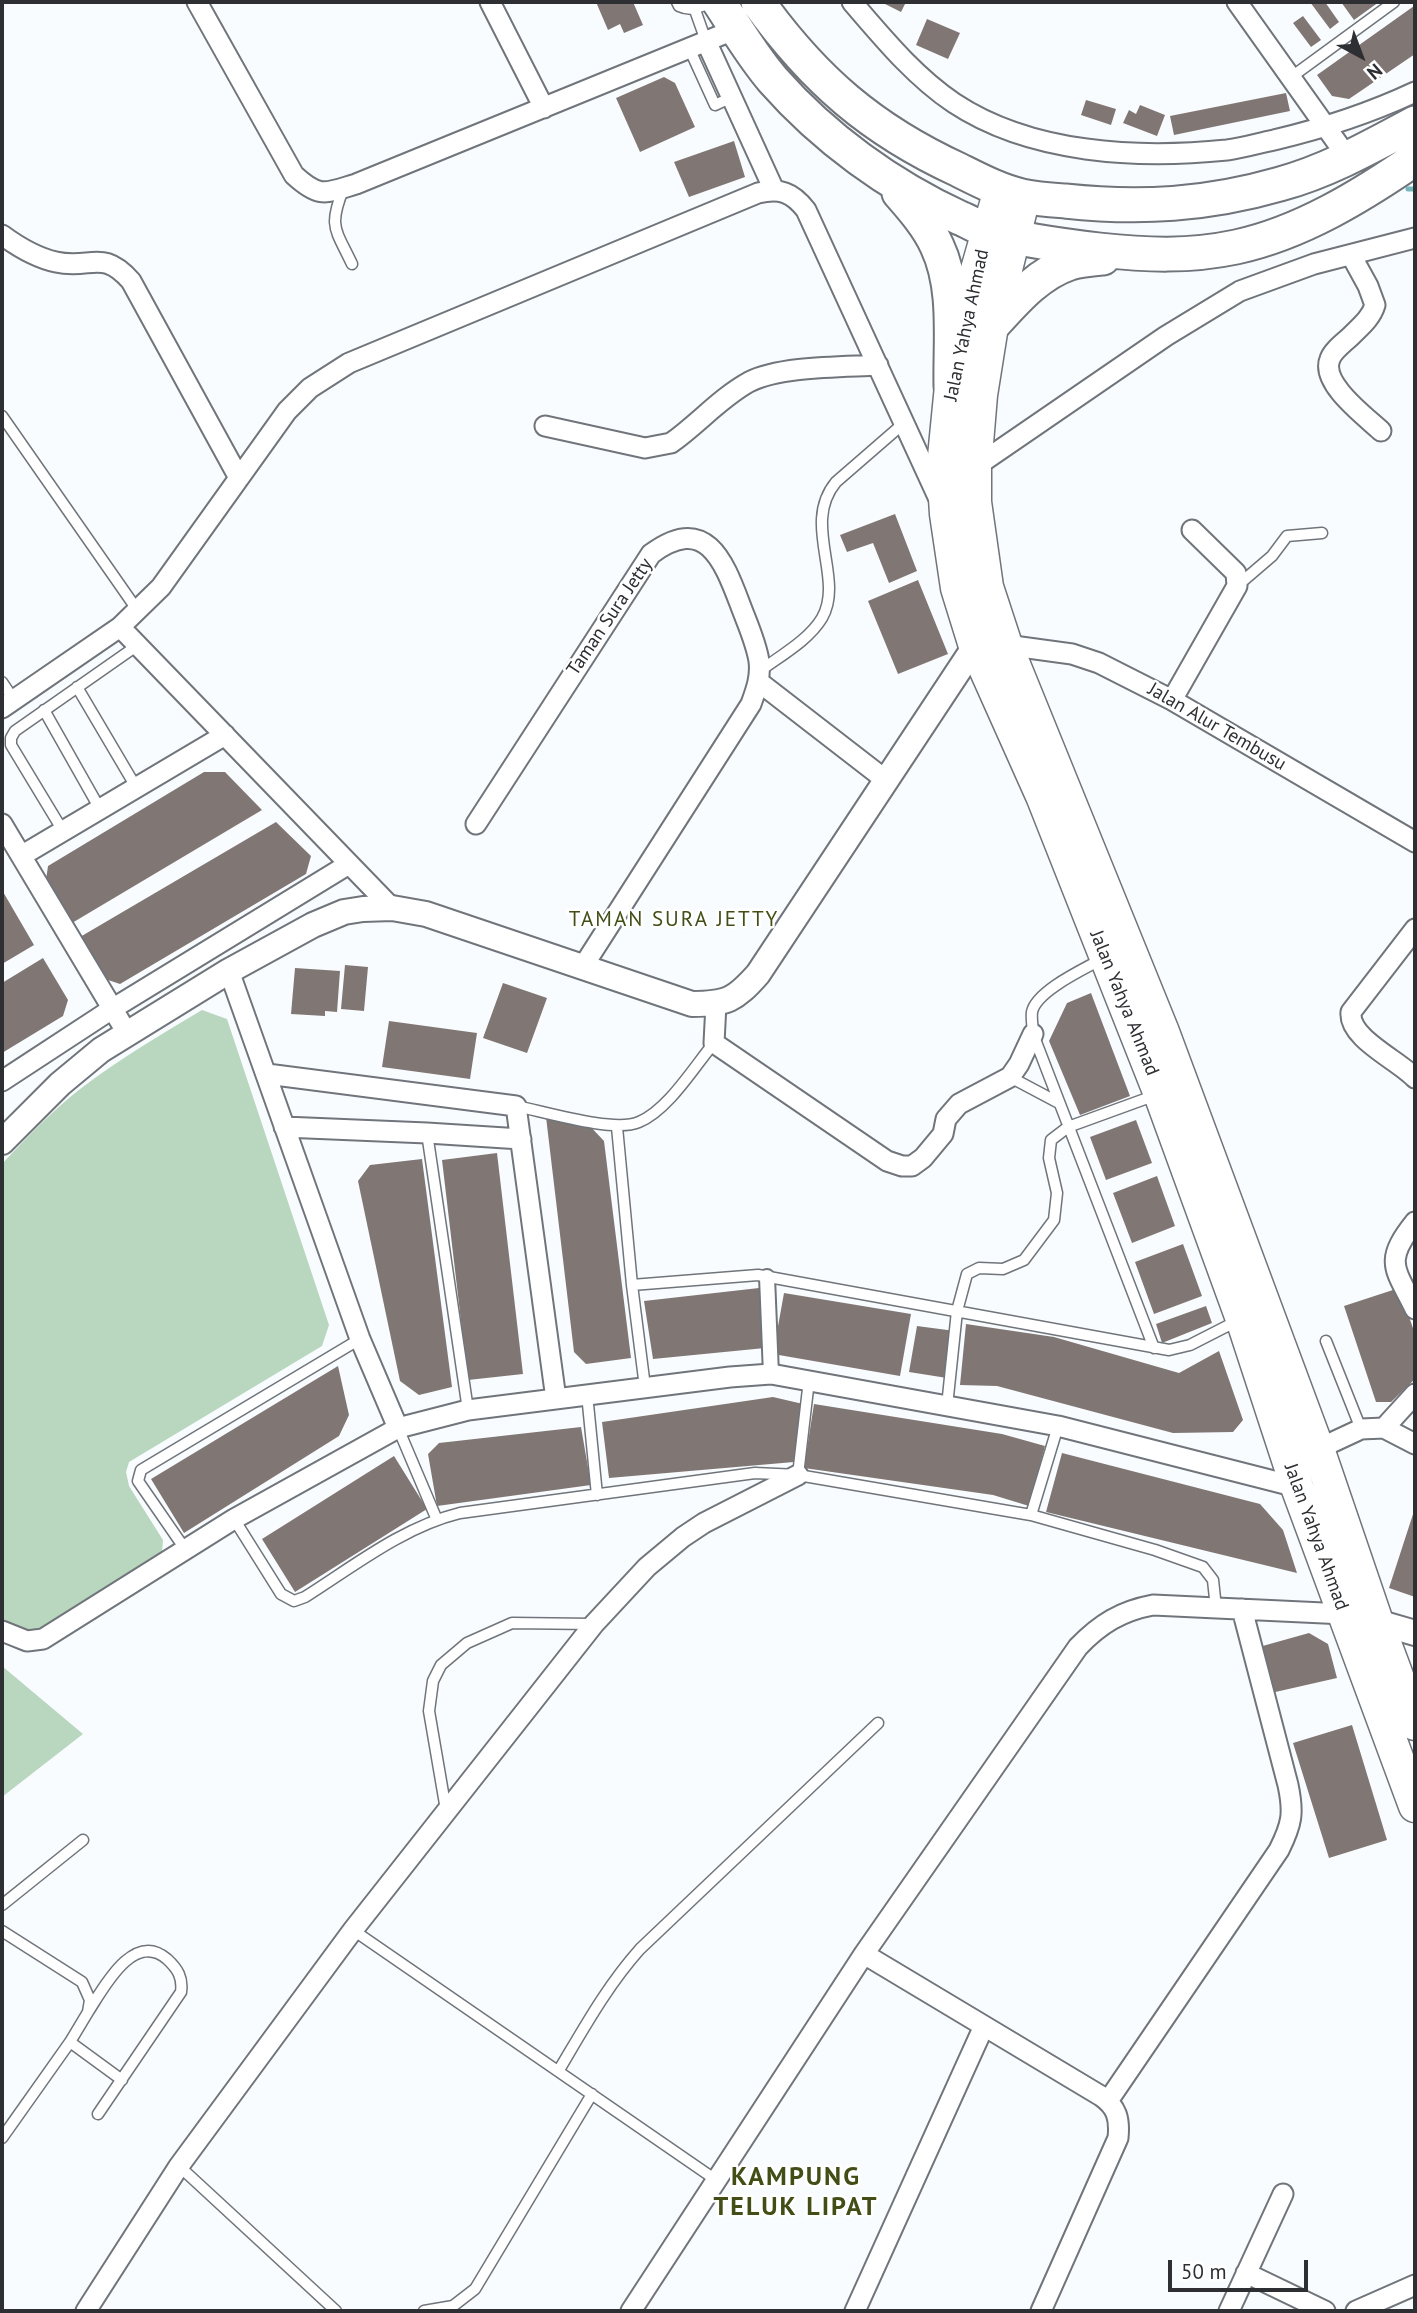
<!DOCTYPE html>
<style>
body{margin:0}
#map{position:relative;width:1417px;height:2313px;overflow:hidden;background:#f9fcff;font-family:"PT Sans",sans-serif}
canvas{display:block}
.frame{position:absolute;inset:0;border:4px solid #2d2f32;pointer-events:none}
.north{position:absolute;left:1326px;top:21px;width:70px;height:70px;-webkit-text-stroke:5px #fff;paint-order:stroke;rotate:139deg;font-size:19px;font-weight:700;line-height:28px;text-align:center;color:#2d2f32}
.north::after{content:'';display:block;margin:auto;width:24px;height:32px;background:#2d2f32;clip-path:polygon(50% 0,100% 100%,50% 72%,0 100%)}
.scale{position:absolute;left:1168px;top:2260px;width:140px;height:32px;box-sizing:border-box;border:4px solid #2d2f32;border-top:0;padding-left:9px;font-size:21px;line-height:24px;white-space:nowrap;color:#2d2f32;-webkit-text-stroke:5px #fff;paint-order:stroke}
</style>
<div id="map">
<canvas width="1417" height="2313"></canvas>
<div class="frame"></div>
<div class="north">N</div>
<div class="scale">50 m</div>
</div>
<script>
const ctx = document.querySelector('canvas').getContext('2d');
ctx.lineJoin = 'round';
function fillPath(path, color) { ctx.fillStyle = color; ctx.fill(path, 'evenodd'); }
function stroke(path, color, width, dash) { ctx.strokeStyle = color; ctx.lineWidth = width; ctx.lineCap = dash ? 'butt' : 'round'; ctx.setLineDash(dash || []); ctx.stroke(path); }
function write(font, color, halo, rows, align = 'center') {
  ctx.font = font + ' "PT Sans",sans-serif'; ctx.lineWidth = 5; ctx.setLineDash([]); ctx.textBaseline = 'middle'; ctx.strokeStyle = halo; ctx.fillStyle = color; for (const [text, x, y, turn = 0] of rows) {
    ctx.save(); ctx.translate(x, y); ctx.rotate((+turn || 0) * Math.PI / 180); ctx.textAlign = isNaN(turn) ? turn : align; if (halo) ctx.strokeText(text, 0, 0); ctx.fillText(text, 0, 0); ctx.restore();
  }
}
fillPath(new Path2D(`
 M202 1010 227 1019 329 1325 322 1346 129 1462 126 1472 129 1486 163 1540 162 1553 39 1630 22 1629 2 1623V1164C27 1137 54 1109 84 1086 121 1058 162 1034 202 1010Z
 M2 1666 83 1734 2 1797Z`), '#b9d6bf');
stroke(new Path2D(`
 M1408 189H1415`), '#74b7be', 5);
fillPath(new Path2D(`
 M596 2H633L643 25 624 33 620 24 608 30Z
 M881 2H906L901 12Z
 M1310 2H1325L1339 22 1330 29Z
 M1341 2H1379L1354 20Z
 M1414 6 1415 54 1349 99 1332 96 1317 75Z
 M1303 16 1321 40 1311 47 1293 23Z
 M927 19 960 33 948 59 916 45Z
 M664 77 675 83 695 127 640 152 616 98Z
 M1286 93 1290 111 1174 135 1170 116Z
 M1086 100 1116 109 1111 125 1081 115Z
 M1140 105 1165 115 1157 136 1123 123 1129 110 1136 114Z
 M734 141 745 177 689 197 674 162Z
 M895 514 917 571 889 583 873 543 847 552 840 535Z
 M918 580 948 654 898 674 868 601Z
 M204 772H225L262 810 72 923 46 880 48 866Z
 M276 822 311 856 306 874 120 984 105 979 80 937Z
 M2 890 34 945 2 964Z
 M43 958 68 1000 63 1016 2 1053V983Z
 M345 965 368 967 364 1011 341 1009Z
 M295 968 340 971 337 1012 325 1011V1016L291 1014Z
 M503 983 547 998 527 1053 483 1038Z
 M1091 993 1130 1096 1080 1115 1049 1041 1067 1003Z
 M389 1021 477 1033 470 1079 382 1067Z
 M546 1117 588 1124 604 1141 631 1358 586 1364 574 1352Z
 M1136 1120 1152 1163 1106 1180 1090 1137Z
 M497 1153 523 1374 468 1380 442 1160Z
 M422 1159 452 1387 419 1395 400 1381 358 1181 370 1165Z
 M1157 1176 1175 1226 1132 1243 1113 1193Z
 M1183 1244 1202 1296 1154 1314 1135 1262Z
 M759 1288 765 1348 653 1359 644 1301Z
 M1399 1288 1415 1334V1379L1391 1402H1376L1344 1306Z
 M784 1293 911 1314 900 1376 773 1354Z
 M1206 1306 1212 1323 1162 1343 1156 1324Z
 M966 1324 1054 1337 1179 1373 1219 1351 1243 1420 1233 1432 1173 1433 997 1386 960 1385Z
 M917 1326 955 1331 947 1378 909 1372Z
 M338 1366 349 1415 339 1436 184 1533 151 1479Z
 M773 1397 803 1404 794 1462 609 1478 602 1422Z
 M814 1404 1002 1434 1045 1446 1029 1506 993 1495 804 1468Z
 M581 1427 591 1485 437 1506 428 1454 439 1443Z
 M1062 1453 1260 1504 1283 1530 1297 1573 1046 1512Z
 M394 1456 427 1509 295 1592 262 1539Z
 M1415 1508V1597L1389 1588Z
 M1309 1633 1328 1644 1337 1678 1271 1693 1259 1647Z
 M1352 1725 1387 1840 1329 1858 1293 1743Z`), '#807775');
const service = new Path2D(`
 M677 2 679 6C692 12 699 7 712 2
 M695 10 706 41
 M689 48 715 105 732 97
 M1290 78 1394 2
 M344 187C328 227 335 228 352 264
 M2 416 138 611
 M1237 586 1272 556 1287 536 1322 533
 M760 671C780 656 809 640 822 618 845 578 801 524 836 482L904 423
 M2 682 14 700
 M77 687 136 787
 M44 710 100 809
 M63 831 11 745V738L15 731 138 645
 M1102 959C1084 969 1036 991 1032 1012 1031 1019 1033 1028 1033 1034L1154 1348
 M1010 1077 1059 1103
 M516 1106C546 1112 614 1133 639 1122 668 1110 694 1067 714 1043
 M617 1127 632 1285 645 1387
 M427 1133 468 1410
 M632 1285 758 1275 1169 1350 1190 1345 1237 1321
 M1326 1341 1361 1429
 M587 1394 597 1495
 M947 1406 957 1311 967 1274 979 1268 1003 1269 1024 1260 1054 1220 1057 1193 1049 1158 1051 1140 1068 1127 1156 1095
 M398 1428 437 1520
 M798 1475 809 1380
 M1031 1515 1058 1426
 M234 1519 281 1594 294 1601 305 1597C354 1566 403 1527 460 1513L755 1473 798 1475 1031 1515 1155 1550 1203 1567 1213 1580 1216 1608
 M185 1549 138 1481 141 1470 360 1339
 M446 1810 429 1711 433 1681 441 1665 467 1643 512 1623 593 1624
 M2 1905 83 1840
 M353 1930 716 2180
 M2 1931 82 1982 90 2000 88 2012 70 2042 2 2138
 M88 2012C103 1989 133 1930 167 1959 178 1969 183 1978 181 1992L98 2114
 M70 2042 122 2080
 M559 2070C584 2028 607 1986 640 1949L878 1723
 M179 2166 336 2311
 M424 2311 453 2306 475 2289 592 2094`);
const pedestrian = new Path2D(`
 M767 1277 771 1374`);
const minor = new Path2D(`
 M197 2 294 175C320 199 326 193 356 184L736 29
 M490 2 544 108
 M852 2C883 38 914 76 954 103 1031 154 1138 159 1227 150 1243 148 1259 143 1274 140 1325 128 1368 114 1415 92
 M1237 2 1348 158
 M706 41 774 190
 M2 235C17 246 37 258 56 262 91 270 102 248 131 281L239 478
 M1351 255 1368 286 1375 305C1371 318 1361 326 1352 335 1345 342 1333 350 1330 359 1320 383 1365 416 1381 431
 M545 426 645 448 671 443C698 424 720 398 749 382 780 366 842 367 878 365
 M975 467 1166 336 1240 291 1314 264 1415 238
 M120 627 392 908
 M1006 645 1072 654 1099 663 1172 700 1415 842
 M759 682 887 781
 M1172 700 1237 586 1236 573 1192 530
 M2 708 120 627 161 587 287 411 310 388 349 363 758 193C780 188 792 192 806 210L938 497
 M2 824 127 1033
 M476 824 651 554C705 514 723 559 740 604 747 623 756 642 759 661 761 677 756 690 751 704L582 968
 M21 856 225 735
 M1415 929 1351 1012C1348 1038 1398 1060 1415 1078
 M229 971 360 1339 398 1428
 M716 1004 714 1043 887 1161 902 1166H912L923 1158 943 1134 946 1119 959 1104 1010 1077 1019 1064 1033 1034
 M267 1074 516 1106 556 1399
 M2 1081 112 1009 349 864
 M284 1127 427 1133 521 1139
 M1415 1222C1383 1262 1395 1268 1415 1309
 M1384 1428 1415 1394
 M1318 1449 1361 1429 1384 1428 1415 1444
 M2 1631 27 1641 43 1639 234 1519 398 1428 468 1410 730 1377 771 1374 1058 1426 1297 1487
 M864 1954 1101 2096C1117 2107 1120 2119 1118 2138L1041 2311
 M1108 2101 1279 1850C1292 1824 1294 1813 1288 1785L1242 1609
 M1246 2273 1325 2311
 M86 2311 179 2166 353 1930 594 1624 647 1567 683 1537 704 1523 798 1475
 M631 2311 864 1954 1078 1647C1100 1624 1121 1611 1153 1605L1345 1614
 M855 2311 984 2026
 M1229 2311 1283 2194
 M1356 2311 1415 2285`);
const tertiary = new Path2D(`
 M2 1142 60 1084 101 1050 229 971 313 925 344 912 363 909 392 908 426 914 692 1004C727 1004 735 1000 758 974L975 646
 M1377 1622 1415 1633`);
const primary = new Path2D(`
 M1000 190 974 280 951 386 943 467 946 514 957 588 975 646 1043 798 1160 1094 1242 1319 1297 1487 1415 1806
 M1024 197 992 326 981 395 975 467V502L987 587 1006 645 1163 1032 1318 1449 1377 1622 1415 1724`);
const trunk = new Path2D(`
 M719 2C736 28 753 57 773 80 824 138 890 186 960 218 970 222 979 228 989 231 1021 240 1065 246 1099 250 1146 255 1189 257 1236 247 1301 233 1361 196 1415 159
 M758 2C814 80 872 130 959 170 979 180 1000 191 1022 196 1036 199 1051 200 1065 201 1140 209 1207 205 1280 184 1328 171 1372 146 1415 123
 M899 193C913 209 928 226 937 246 957 288 950 341 951 386
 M992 326C1014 302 1037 274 1070 263 1080 260 1092 259 1103 258`);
stroke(service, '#70757b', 13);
stroke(pedestrian, '#70757b', 18);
stroke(minor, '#70757b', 23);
stroke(tertiary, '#70757b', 28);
stroke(primary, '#70757b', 35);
stroke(trunk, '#70757b', 37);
stroke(service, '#fff', 10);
stroke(pedestrian, '#fff', 14);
stroke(minor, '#fff', 19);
stroke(tertiary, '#fff', 24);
stroke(primary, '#fff', 32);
stroke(trunk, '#fff', 33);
write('19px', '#2d2f32', '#fff', [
 ["Jalan Yahya Ahmad",967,325,-78],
 ["Taman Sura Jetty",610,617,-56],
 ["Jalan Alur Tembusu",1217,727,30],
 ["Jalan Yahya Ahmad",1124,1003,68],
 ["Jalan Yahya Ahmad",1316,1537,70]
]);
ctx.letterSpacing = '2px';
write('21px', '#424e16', '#fff', [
 ["TAMAN SURA JETTY",674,920]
]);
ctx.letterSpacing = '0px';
ctx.letterSpacing = '2px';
write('bold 26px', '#424e16', '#fff', [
 ["KAMPUNG",796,2178],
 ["TELUK LIPAT",796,2208]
]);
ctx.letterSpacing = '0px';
</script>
